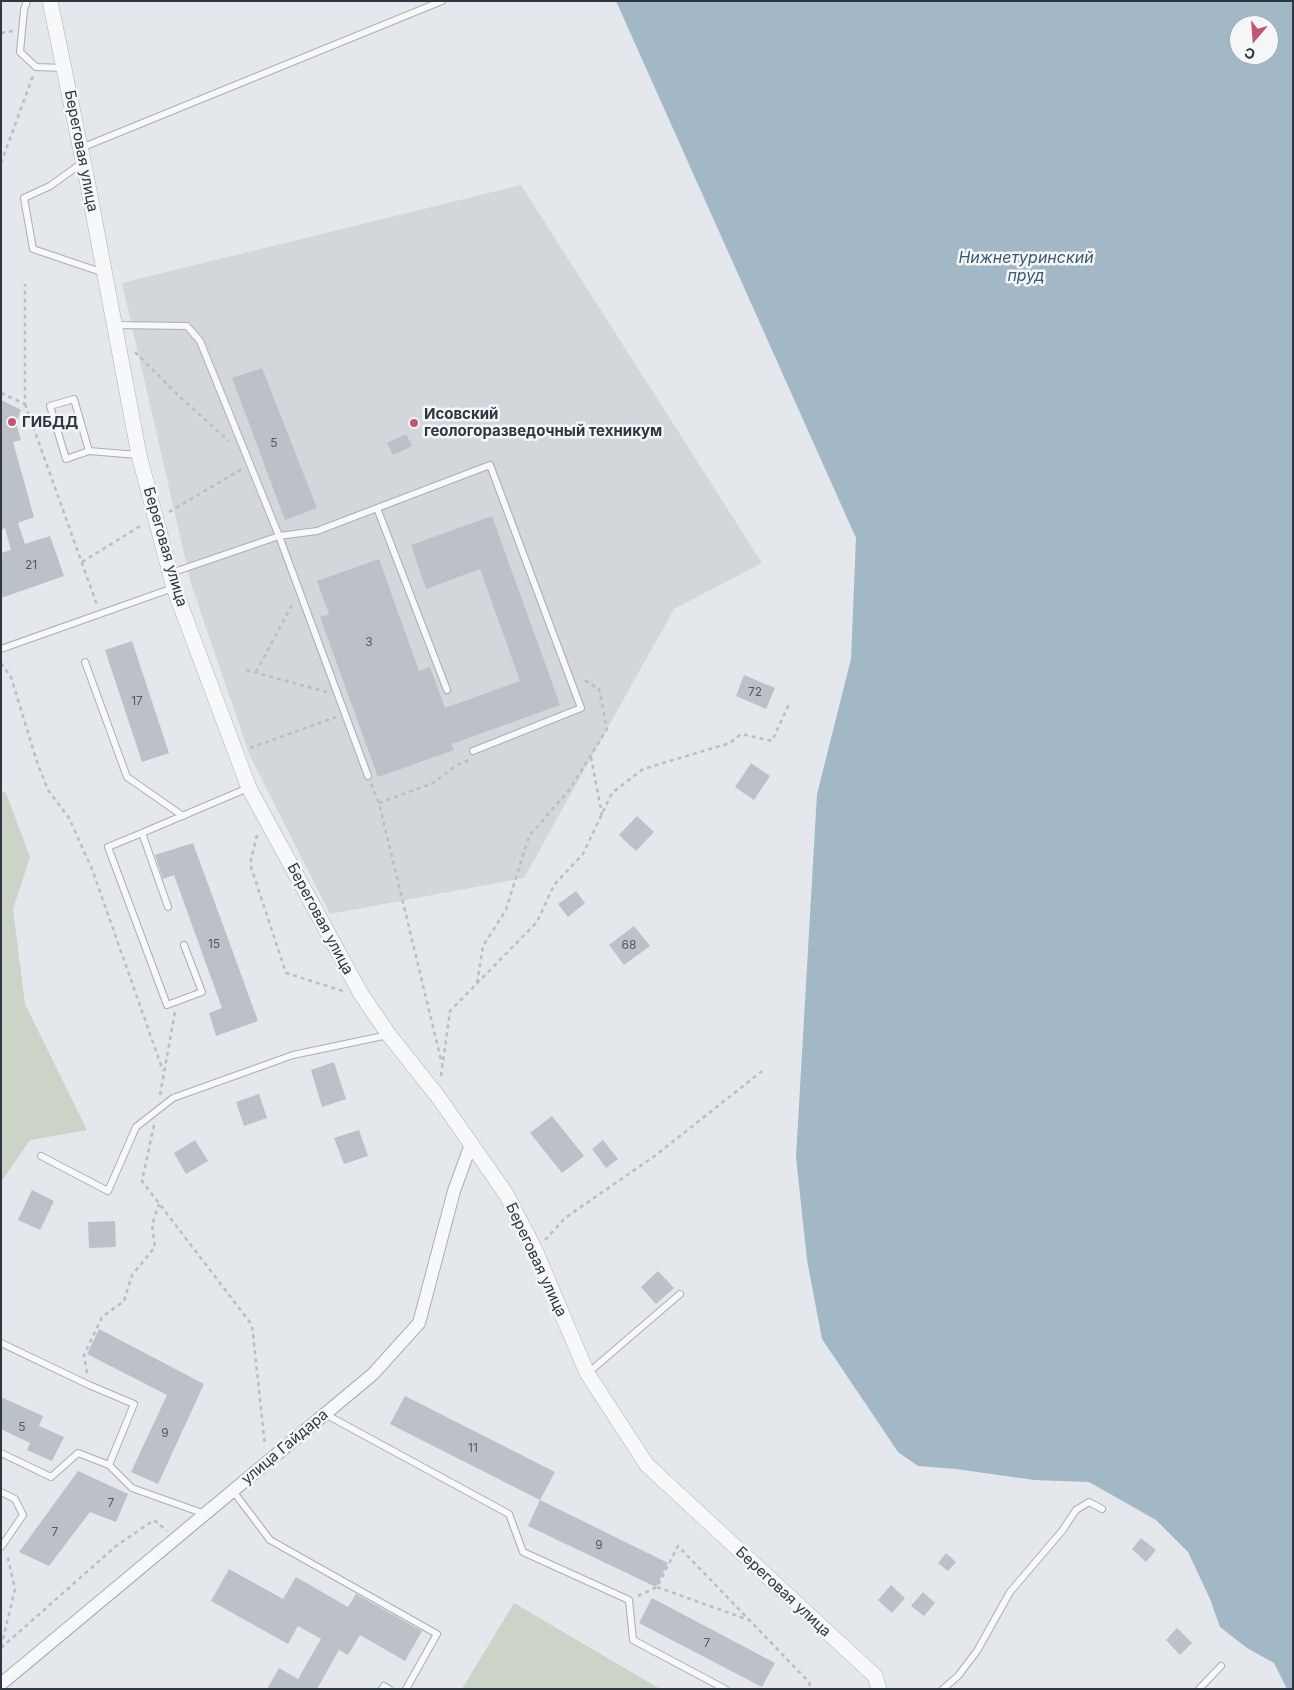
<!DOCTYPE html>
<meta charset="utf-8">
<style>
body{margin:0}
#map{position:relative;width:1294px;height:1690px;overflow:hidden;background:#e4e7eb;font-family:Inter,sans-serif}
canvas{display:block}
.frame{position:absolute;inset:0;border:2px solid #2d3741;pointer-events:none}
.north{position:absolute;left:1229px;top:15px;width:50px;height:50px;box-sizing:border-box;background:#f4f6f8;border:1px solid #a4aaaf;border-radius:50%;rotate:198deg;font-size:14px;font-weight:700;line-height:20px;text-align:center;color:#2d3741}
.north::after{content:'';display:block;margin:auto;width:18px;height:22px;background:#c15873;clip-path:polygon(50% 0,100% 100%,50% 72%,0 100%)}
</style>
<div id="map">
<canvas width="1294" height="1690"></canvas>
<div class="frame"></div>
<div class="north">С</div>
</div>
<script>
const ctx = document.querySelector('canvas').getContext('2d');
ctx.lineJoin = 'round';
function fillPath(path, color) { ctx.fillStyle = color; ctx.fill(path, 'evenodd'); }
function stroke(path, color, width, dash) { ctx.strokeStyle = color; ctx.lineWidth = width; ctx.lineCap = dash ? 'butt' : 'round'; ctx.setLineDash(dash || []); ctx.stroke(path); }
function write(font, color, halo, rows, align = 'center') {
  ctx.font = font + ' Inter,sans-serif'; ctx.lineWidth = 5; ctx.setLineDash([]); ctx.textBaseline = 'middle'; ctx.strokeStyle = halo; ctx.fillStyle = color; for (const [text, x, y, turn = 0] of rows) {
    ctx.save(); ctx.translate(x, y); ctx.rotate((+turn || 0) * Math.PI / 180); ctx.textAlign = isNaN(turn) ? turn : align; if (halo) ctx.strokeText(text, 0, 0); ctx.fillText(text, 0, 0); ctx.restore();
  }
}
fillPath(new Path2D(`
 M521 185 762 563 674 609 524 878 330 914 250 756 191 584 122 283Z`), '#d3d7dc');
fillPath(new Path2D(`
 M1 791 6 793 30 857 13 909 25 1004 87 1130 30 1140 1 1182Z
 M514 1603 660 1689H462Z`), '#cbd4c6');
fillPath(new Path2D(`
 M616 1H1293V1689H1287L1274 1663 1247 1648 1220 1627 1210 1599 1188 1552 1156 1520 1089 1482 1034 1480 956 1469 918 1466 898 1452 822 1339 807 1260 796 1157 817 794 851 659 856 538ZM1239 25H1269V55H1239Z`), '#a3b8c6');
fillPath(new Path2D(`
 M262 368 317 508 285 520 232 378Z
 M1 400 21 410 16 423 21 440 13 442 34 517 18 523 25 544 50 536 64 576 1 598V553L11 550 5 528 1 530Z
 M406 434 412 446 393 455 387 443Z
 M492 516 560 705 452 744 454 750 378 777 320 617 329 614 317 581 379 559 419 671 430 667 445 708 520 681 480 569 426 589 411 545Z
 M132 641 169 753 142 762 105 650Z
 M744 675 775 688 766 709 736 696Z
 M751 763 770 776 754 800 735 787Z
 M637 816 654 832 636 851 619 835Z
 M193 843 258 1021 216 1036 209 1013 222 1008 174 875 163 879 155 855Z
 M576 891 585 903 568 917 558 904Z
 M634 926 650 946 624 965 609 945Z
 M334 1062 346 1099 322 1107 311 1070Z
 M259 1094 267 1118 244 1126 236 1102Z
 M552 1116 584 1156 562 1173 530 1133Z
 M359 1130 368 1156 344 1164 334 1138Z
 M195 1140 208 1161 186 1174 174 1153Z
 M603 1140 618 1159 606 1168 592 1149Z
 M32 1190 54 1201 40 1230 18 1220Z
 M115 1221 116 1247 89 1248 88 1222Z
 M658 1271 674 1288 656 1304 641 1287Z
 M99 1329 204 1384 158 1484 131 1472 167 1395 87 1354Z
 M405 1396 555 1472 540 1500 390 1424Z
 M1 1397 43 1416 39 1426 64 1437 52 1461 27 1450 30 1443 1 1429Z
 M78 1471 128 1494 116 1522 90 1512 49 1566 19 1552Z
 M540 1500 668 1563 656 1587 528 1526Z
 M1141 1538 1156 1550 1146 1562 1132 1549Z
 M946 1553 956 1562 948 1571 938 1563Z
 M229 1569 283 1599 296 1577 348 1607 356 1594 422 1631 405 1661 360 1635 348 1655 339 1650 317 1689H267L279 1668 298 1679 321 1639 298 1626 288 1644 211 1601Z
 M891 1585 905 1598 892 1613 878 1600Z
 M923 1592 935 1603 924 1616 911 1606Z
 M652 1598 775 1663 762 1687 639 1623Z
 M1177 1628 1192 1643 1180 1655 1166 1640Z`), '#bcc1c7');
const service = new Path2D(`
 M27 1 24 10 20 52 36 67 63 68
 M81 148 442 1
 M82 163 50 186 24 198 33 249 104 273
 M115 325 187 326 200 341 279 536 368 776
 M89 451 74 399 50 406 66 459 89 451 138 455
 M377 508 447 690
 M171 573 279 536 317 531 490 465 581 708 473 751
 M1 649 173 588
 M85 662 127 777 183 816
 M142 833 108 847 167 1005 202 992 184 945
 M168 907 142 833 248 788
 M41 1156 108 1191 136 1127 173 1098 293 1055 388 1035
 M1 1343 89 1385 134 1404 109 1465
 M588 1373 680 1294
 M325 1414 509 1514 523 1552 629 1600 633 1640 725 1689
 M1 1453 51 1477 78 1453 109 1465 132 1488 205 1514
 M233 1491 270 1540 437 1634 406 1689
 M1 1492 15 1499 23 1515 1 1547
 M382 1689 384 1686 389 1689
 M943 1689 958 1676 977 1651 1010 1592 1062 1531 1076 1510 1089 1502 1102 1509
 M1199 1689 1221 1666`);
const minor = new Path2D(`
 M1 1684 373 1374 419 1323 454 1191 471 1144`);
const tertiary = new Path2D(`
 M50 1 87 180 139 455 174 588 249 788 361 994 389 1035 439 1098 506 1194 535 1250 587 1373 647 1465 875 1676 879 1689`);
stroke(service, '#a9afb5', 8);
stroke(minor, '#a9afb5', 14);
stroke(tertiary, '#a9afb5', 16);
stroke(new Path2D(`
 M1 33 13 31
 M1 163 33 76
 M135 352 182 399 229 441
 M1 393 25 404V284
 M25 404 97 605
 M32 423 44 418
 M169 512 242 469
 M82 562 142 525
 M1 663 11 677 37 762 48 790 69 818 92 869 163 1071
 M246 670 327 692
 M256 672 293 603
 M250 748 336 717
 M591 757 602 815
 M371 784 379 803 442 1064
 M379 803 433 783 457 765 469 760
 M257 835 250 864 286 973 343 991
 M477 983 483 946 506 910 529 836 570 789 607 729 599 689 581 678
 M441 1076 450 1011 537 922 554 885 583 854 612 793 643 769 730 743 741 734 772 741 790 702
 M160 1095 175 1012
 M154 1125 142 1181 252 1325 265 1446
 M545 1240 565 1218 656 1155 762 1071
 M87 1373 84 1355 102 1317 124 1301 132 1275 155 1247 152 1225 159 1204
 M657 1587 749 1620
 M638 1596 657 1587 678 1546 808 1681 812 1689
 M1 1647 15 1589 7 1554
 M1 1648 116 1546 154 1520 167 1531`), '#babec2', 2.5, [4, 4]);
stroke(service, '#f7f8f9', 6);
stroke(minor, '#f7f8f9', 12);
stroke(tertiary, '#f7f8f9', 15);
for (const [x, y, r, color] of [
 [12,422,5,"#c15873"],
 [414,423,5,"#c15873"]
]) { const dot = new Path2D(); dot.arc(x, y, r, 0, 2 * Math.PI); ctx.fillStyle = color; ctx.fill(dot); stroke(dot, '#f4f6f8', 2); }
write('12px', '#515a62', null, [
 ["5",274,443],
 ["21",31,565],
 ["3",369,642],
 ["72",755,692],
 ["17",137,701],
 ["15",214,944],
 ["68",629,945],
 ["5",22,1427],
 ["9",165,1433],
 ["11",473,1448],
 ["7",111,1503],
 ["7",55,1532],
 ["9",599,1545],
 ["7",707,1643]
]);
write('15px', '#2d3741', '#f4f6f8', [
 ["Береговая улица",81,151,79],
 ["Береговая улица",165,547,74],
 ["Береговая улица",320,919,62],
 ["Береговая улица",536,1260,65],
 ["улица Гайдара",285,1447,-40],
 ["Береговая улица",783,1592,43]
]);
write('bold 15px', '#2d3741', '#f4f6f8', [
 ["Исовский",424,414],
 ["геологоразведочный техникум",424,431],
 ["ГИБДД",22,422]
], 'left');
write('italic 16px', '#3c5971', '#f4f6f8', [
 ["Нижнетуринский",1026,258],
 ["пруд",1026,276]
]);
</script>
